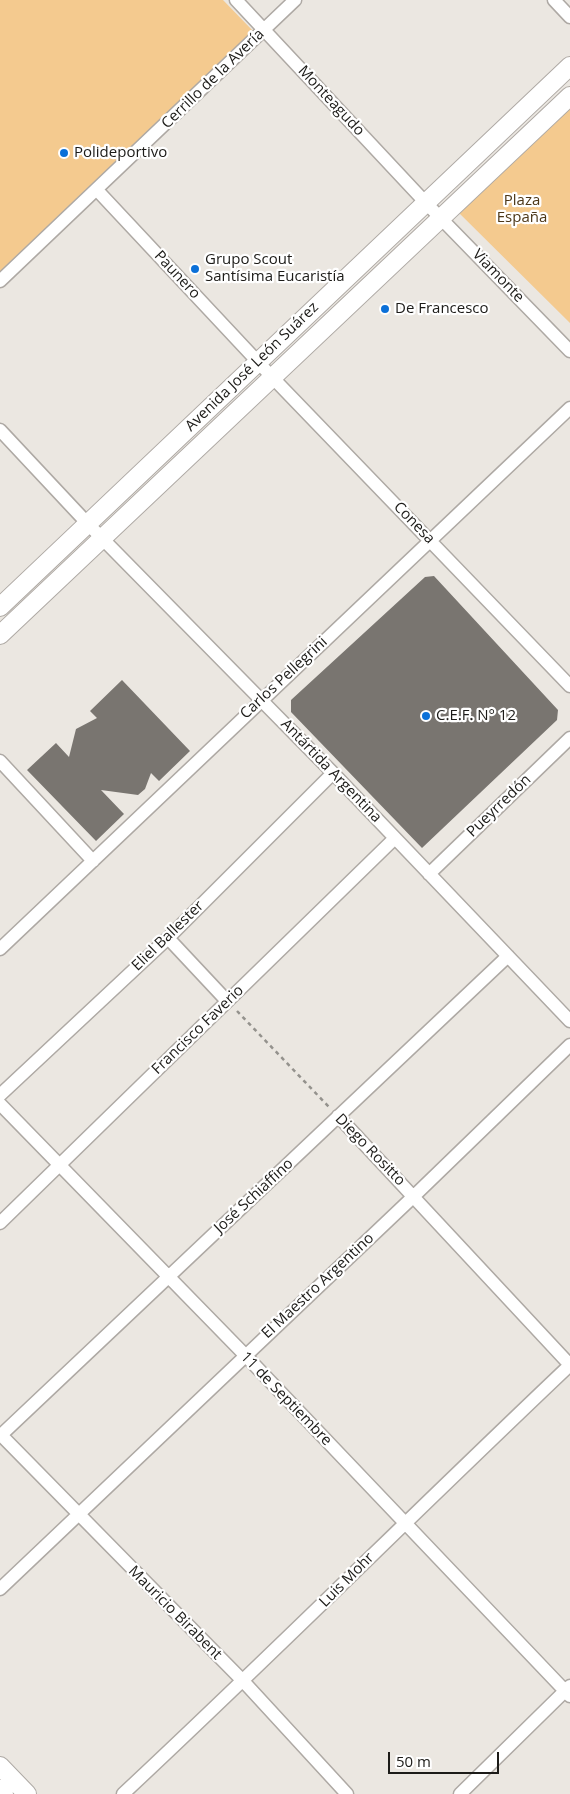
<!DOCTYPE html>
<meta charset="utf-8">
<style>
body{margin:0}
#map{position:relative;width:570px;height:1794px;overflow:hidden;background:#ebe7e1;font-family:"Open Sans",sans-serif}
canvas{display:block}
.scale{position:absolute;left:388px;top:1752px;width:111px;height:22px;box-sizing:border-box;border:2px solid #1c1b18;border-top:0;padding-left:6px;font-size:15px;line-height:18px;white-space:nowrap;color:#1c1b18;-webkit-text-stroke:4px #fff;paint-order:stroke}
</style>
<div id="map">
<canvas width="570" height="1794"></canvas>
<div class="scale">50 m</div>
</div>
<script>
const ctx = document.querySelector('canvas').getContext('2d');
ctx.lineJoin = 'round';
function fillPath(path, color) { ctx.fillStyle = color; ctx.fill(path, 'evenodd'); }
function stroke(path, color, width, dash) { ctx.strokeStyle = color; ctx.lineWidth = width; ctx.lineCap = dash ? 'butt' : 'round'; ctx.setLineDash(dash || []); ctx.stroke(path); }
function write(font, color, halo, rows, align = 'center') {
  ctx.font = font + ' "Open Sans",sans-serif'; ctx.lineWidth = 4.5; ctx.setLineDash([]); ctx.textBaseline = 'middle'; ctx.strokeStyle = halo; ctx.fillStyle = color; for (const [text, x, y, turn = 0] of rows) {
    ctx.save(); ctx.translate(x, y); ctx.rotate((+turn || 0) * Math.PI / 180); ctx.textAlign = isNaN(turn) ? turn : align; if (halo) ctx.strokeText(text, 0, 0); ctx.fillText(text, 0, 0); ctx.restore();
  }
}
fillPath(new Path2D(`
 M0 0H223L255 33 0 272Z
 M570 99V323L455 209Z`), '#f4ca8f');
fillPath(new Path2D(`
 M434 576 558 710 557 720 422 848 291 712V700L425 577Z
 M122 680 190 751 159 781 151 773 145 789 138 795 101 790 124 814 96 841 27 770 56 743 69 757 76 729 97 718 90 711Z`), '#797570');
const street = new Path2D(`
 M236 0 425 202 570 351
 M554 0 570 17
 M97 190 272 377 570 686
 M0 281 295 0
 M0 430 88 524 333 773 570 1021
 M0 761 93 861
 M429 874 570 738
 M168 938 227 1001
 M0 949 570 408
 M0 1095 168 938 333 773
 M0 1104 245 1355 570 1696
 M338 1116 570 1365
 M0 1223 395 838
 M1 1435 244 1682 347 1794
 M0 1436 508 956
 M0 1589 414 1196 570 1045
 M123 1794C274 1653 420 1507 570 1365
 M460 1794 570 1686`);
const secondary = new Path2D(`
 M0 607 570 66
 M0 635 570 96
 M0 1766 27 1794
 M0 1789 4 1794`);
stroke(street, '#aea9a4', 15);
stroke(secondary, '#aea9a4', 20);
stroke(new Path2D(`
 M237 1011 329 1107`), '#94928d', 2.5, [4, 4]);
stroke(street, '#fff', 12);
stroke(secondary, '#fff', 18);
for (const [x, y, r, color] of [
 [64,153,5,"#0b70d8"],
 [195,269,5,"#0b70d8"],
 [385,309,5,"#0b70d8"],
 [426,716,5,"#0b70d8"]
]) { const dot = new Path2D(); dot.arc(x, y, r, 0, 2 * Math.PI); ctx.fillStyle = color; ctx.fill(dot); stroke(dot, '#fff', 2); }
write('15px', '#1c1b18', '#fff', [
 ["Cerrillo de la Avería",213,79,-44],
 ["Monteagudo",331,101,47],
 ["Paunero",177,275,47],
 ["Viamonte",498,276,46],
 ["Avenida José León Suárez",252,367,-44],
 ["Conesa",414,523,46],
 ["Carlos Pellegrini",284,678,-43],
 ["Antártida Argentina",331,771,46],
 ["Pueyrredón",499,806,-44],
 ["Eliel Ballester",168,936,-44],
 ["Francisco Faverio",198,1030,-44],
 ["Diego Rositto",370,1150,46],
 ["José Schiaffino",254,1196,-43],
 ["El Maestro Argentino",318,1286,-43],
 ["11 de Septiembre",286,1399,46],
 ["Luis Mohr",347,1580,-45],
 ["Mauricio Birabent",175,1613,45]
]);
write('15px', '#1c1b18', '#fff', [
 ["Polideportivo",74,153],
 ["Grupo Scout",205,260],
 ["Santísima Eucaristía",205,277],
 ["De Francesco",395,309],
 ["C.E.F. N° 12",436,716]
], 'left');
write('15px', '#4c3718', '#fff', [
 ["Plaza",522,201],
 ["España",522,218]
]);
</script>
